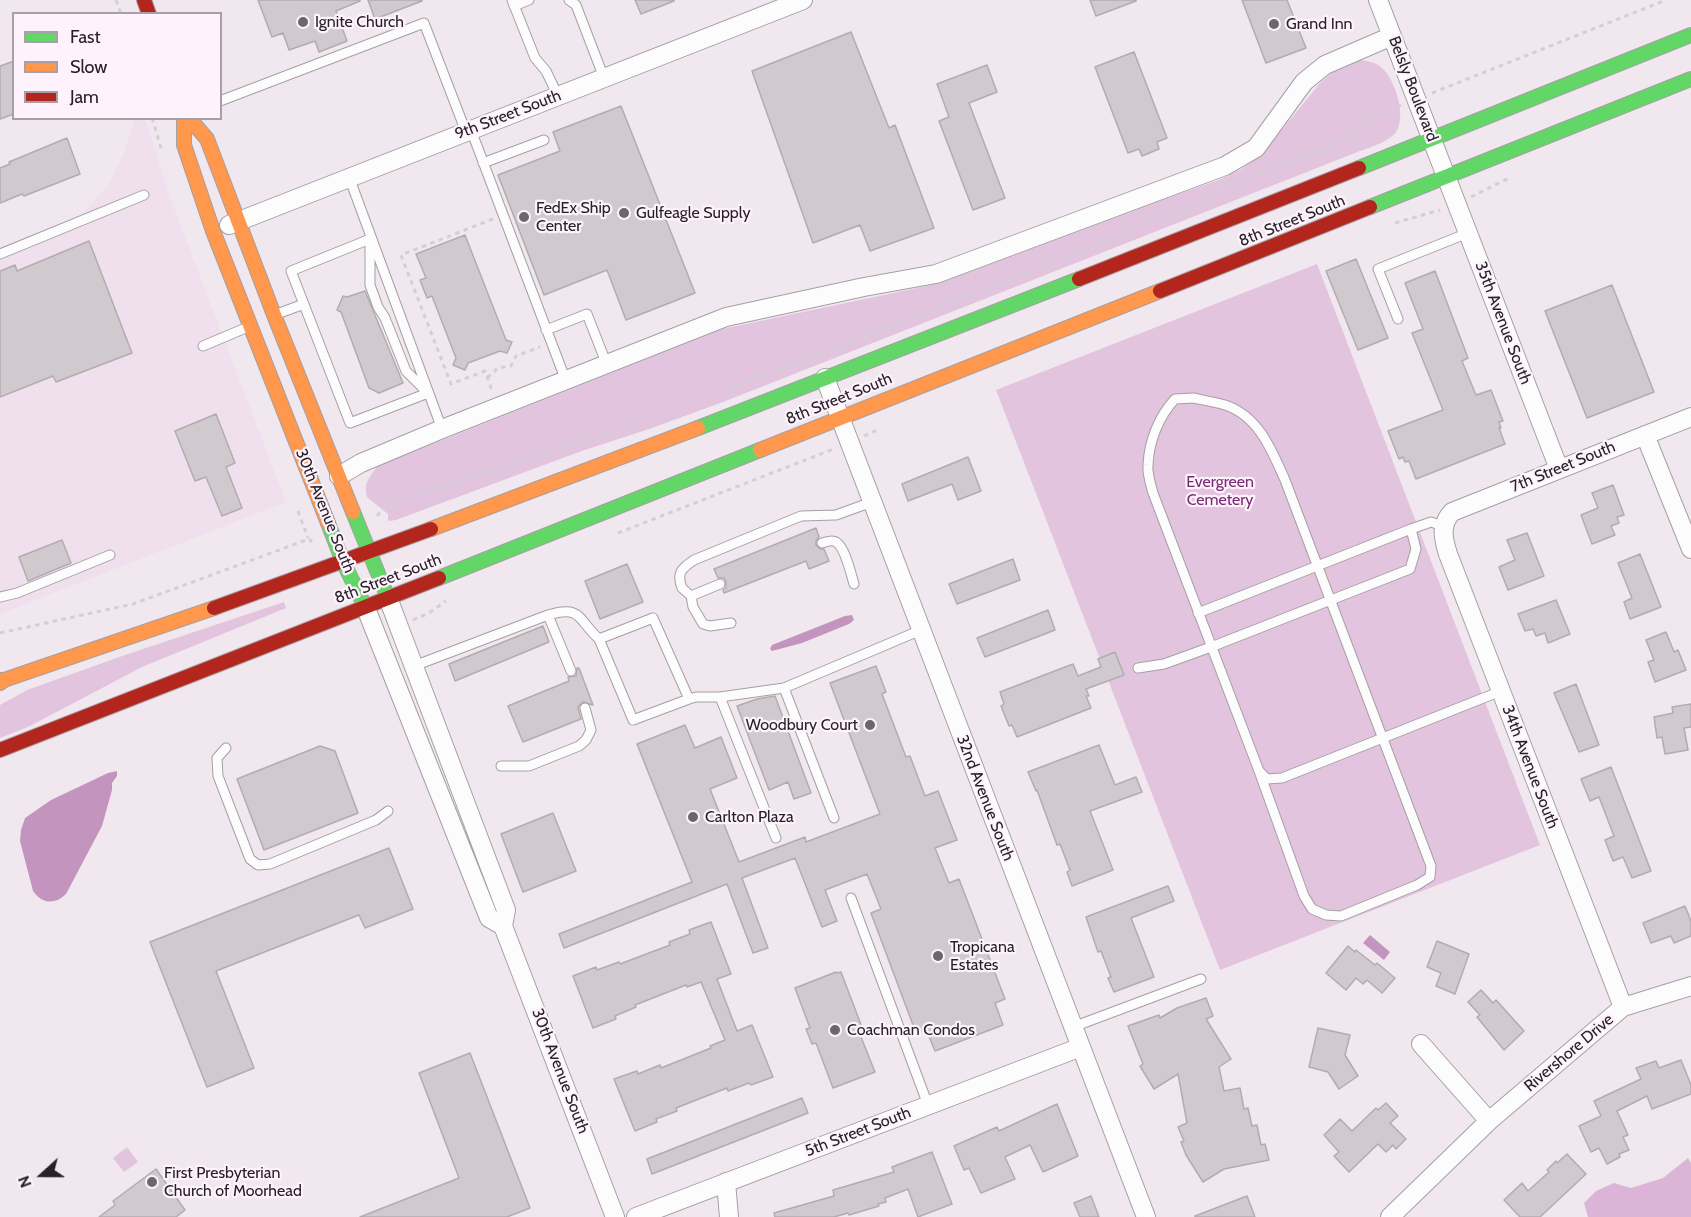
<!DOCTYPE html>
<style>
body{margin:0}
#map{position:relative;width:1691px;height:1217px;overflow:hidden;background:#f0e8ee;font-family:Cabin,sans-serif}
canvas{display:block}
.legend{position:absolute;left:12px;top:12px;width:210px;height:108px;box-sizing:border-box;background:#fef2fc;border:2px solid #a89fa7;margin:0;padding:8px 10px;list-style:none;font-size:18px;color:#272227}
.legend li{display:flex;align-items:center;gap:12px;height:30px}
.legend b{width:30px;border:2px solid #a89fa7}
.north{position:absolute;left:12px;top:1145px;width:60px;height:60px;-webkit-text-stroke:4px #fef2fc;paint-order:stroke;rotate:249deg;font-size:16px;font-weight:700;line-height:24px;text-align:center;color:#272227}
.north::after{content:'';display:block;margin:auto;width:21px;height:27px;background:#272227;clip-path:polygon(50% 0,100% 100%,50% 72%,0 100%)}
</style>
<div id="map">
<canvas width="1691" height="1217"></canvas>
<ul class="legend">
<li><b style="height:8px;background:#63d668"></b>Fast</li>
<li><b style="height:8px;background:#ff974d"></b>Slow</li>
<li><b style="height:8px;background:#b3261e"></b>Jam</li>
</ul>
<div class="north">N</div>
</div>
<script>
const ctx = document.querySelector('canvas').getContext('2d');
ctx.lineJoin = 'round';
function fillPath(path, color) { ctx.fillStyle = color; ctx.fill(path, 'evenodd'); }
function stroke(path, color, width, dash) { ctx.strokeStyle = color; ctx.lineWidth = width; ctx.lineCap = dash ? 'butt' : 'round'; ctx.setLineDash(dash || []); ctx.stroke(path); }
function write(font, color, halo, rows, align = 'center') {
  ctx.font = font + ' Cabin,sans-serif'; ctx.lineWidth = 4.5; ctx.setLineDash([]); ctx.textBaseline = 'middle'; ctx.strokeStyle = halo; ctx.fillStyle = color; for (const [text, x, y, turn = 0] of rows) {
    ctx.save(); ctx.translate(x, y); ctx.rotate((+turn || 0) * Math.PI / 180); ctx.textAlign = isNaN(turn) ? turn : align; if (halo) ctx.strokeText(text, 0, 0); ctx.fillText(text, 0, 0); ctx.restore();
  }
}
fillPath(new Path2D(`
 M135 119H145L171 200 286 502 0 614V250L61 226 86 210 108 186 124 152Z`), '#f0e0ed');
fillPath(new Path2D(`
 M1360 60C1368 61 1376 62 1382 68 1395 79 1407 117 1396 132 1388 143 1367 148 1355 153L723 402 652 428 579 452 396 520 388 521V514L367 497C363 482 370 478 377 466L722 329 936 284 1094 223 1219 180 1242 169 1261 155 1321 82 1335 70Z
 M1317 264 1540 845 1220 970 996 390Z
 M284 602 286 608 142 667 30 726 0 738V705L27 690 125 655Z
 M127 1147 138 1162 124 1172 113 1158Z`), '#e3c4df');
fillPath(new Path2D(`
 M1688 1158 1691 1163V1217H1588L1584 1203 1596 1191 1614 1183 1631 1188 1663 1178Z`), '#dcb4d7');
fillPath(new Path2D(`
 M852 615 854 620 849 624 802 643 772 651 770 649 772 645 845 616Z
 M117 771V776L112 783V790L102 826 66 894C55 905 42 904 33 891L20 841 21 830 25 818 51 800 108 773Z
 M1370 935 1390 952 1384 960 1363 943Z`), '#c395be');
const building = new Path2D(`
 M258 0H360V1L336 11 347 41 319 52 315 41 289 50 283 33 272 37Z
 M368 0H422V1L375 19Z
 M635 0H674V1L641 14Z
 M1090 0H1136V1L1096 16Z
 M1242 0H1287L1306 48 1266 63Z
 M851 32 889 128 895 125 934 228 870 251 860 225 813 243 752 71Z
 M1134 52 1167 138 1157 142 1159 149 1142 156 1139 149 1128 153 1095 67Z
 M14 61V114L0 119V66Z
 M987 65 997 92 969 103 1005 198 973 210 939 121 949 117 937 84Z
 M621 106 695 293 626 320 607 270 544 295 498 175 560 151 553 132Z
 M67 138 80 174 24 196 22 194 0 203V168L10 164 9 162Z
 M465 235 506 340 512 342 507 353 500 351 468 363 465 370 453 365 456 358 432 296 427 298 420 280 426 278 416 254Z
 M89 241 132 353 56 382 53 376 0 397V271L15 265 17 271Z
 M1356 259 1388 338 1358 350 1326 271Z
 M1435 271 1468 358 1462 361 1476 395 1491 390 1503 421 1499 422 1501 428H1499L1505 444 1416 479 1409 461 1405 462 1403 457 1399 459 1388 431 1443 410 1412 333 1423 329 1405 283Z
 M1612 285 1654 392 1587 418 1545 311Z
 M365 291 403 383 379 393 369 388 341 312 337 310 343 296 347 297Z
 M216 414 235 463 226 467 242 508 222 516 206 477 195 481 175 431Z
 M968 457 981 491 958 500 952 484 908 501 902 484Z
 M1613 485 1624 515 1617 517 1619 523 1611 526 1615 535 1592 544 1581 515 1598 508 1592 493Z
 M816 528 819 537 816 541V545L820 549H824L829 561 809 569 806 561 724 593 723 590 726 588V582L724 578H718L714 569Z
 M1527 533 1544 576 1508 590 1499 567 1515 560 1507 540Z
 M62 540 71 563 28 581 19 557Z
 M1640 554 1661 607 1630 619 1624 602 1632 598 1618 563Z
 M1013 559 1020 580 957 604 949 584Z
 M627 564 643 602 600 619 585 581Z
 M1556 600 1570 634 1548 643 1545 633 1536 636 1533 629 1525 631 1518 614Z
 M1048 610 1055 630 985 657 977 638Z
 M543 626 549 642 455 681 449 664Z
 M1666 632 1674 652 1678 650 1686 670 1655 682 1648 662 1654 660 1646 640Z
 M1115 652 1124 675 1086 689 1089 696H1086L1091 708 1017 737 1012 725 1009 726 1001 706 1004 704 1000 692 1073 664 1078 676 1101 667 1098 659Z
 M876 666 886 692 882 694 906 757 910 756 925 796 938 791 957 840 935 848 949 883 959 879 1005 999 995 1003 1003 1025 935 1051 926 1029 916 1033 871 913 881 909 867 874 825 890 837 921 822 927 795 858 742 878 768 948 753 953 727 884 564 948 559 934 692 882 637 744 685 725 695 748 721 737 737 778 710 789 739 862 805 837 806 842 880 814 830 683Z
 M577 668H579L593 705 583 702 578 707 581 719 523 742 508 706 569 681 568 677 576 676Z
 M1576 684 1599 745 1579 752 1554 693Z
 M775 696 811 793 794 799 788 782 769 790 737 706 757 699Z
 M1691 704V727L1684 728 1688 750 1665 754 1662 737 1657 738 1654 717 1673 713 1672 707Z
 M1099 745 1115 785 1136 777 1142 792 1090 811 1113 870 1072 886 1067 872 1070 870 1060 844 1057 845 1037 790 1036 791 1028 772Z
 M320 746 335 751 358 813 264 850 237 779Z
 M1611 767 1651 871 1632 878 1623 857 1613 861 1605 840 1614 836 1599 797 1590 801 1581 779Z
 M553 813 576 871 523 892 501 834Z
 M389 848 413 909 365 928 359 915 216 971 254 1068 207 1087 150 942Z
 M1168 886 1174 901 1131 918 1154 977 1114 992 1108 978 1111 977 1101 951 1098 952 1086 917Z
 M1685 906 1691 921V936L1674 943 1671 936 1651 943 1643 923Z
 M711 922 731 974 717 979 737 1031 752 1025 773 1077 751 1085 749 1083 728 1091 727 1088 676 1108 677 1111 656 1119 657 1122 635 1131 614 1079 637 1071 638 1074 660 1065 661 1068 711 1048 710 1046 725 1040 701 982 687 987 686 985 635 1005 636 1007 615 1016 616 1019 593 1028 573 976 596 967 597 970 619 962 620 964 670 945 669 942 690 934 689 930Z
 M1437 941 1469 954 1455 994 1436 986 1441 973 1427 967Z
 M1348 946 1355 952 1356 950 1375 965 1377 963 1395 978 1382 993 1367 980 1363 984 1356 978 1346 990 1326 973Z
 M836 972 837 973 841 972 863 1030 859 1032 875 1072 833 1088 816 1043 812 1044 806 1029 810 1028 795 988Z
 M1481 990 1493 1003 1496 1000 1524 1031 1504 1050 1477 1017 1480 1015 1468 1002Z
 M1206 998 1213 1016 1206 1019 1231 1059 1219 1067 1224 1091 1240 1088 1244 1109 1248 1108 1252 1126 1257 1125 1261 1145 1265 1144 1269 1160 1224 1169 1203 1182 1186 1155 1181 1142 1184 1141 1178 1127 1187 1123 1178 1074 1154 1089 1140 1066 1143 1064 1128 1026 1159 1015 1160 1018 1177 1008Z
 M1318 1028 1350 1035 1345 1055 1358 1076 1339 1089 1328 1072 1309 1067Z
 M470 1053 530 1208 507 1217H360L459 1178 419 1073Z
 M1681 1060 1691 1085V1094L1652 1109 1647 1096 1617 1111 1628 1135 1623 1137 1629 1150 1619 1154 1620 1157 1607 1164 1599 1148 1591 1152 1579 1126 1601 1116 1594 1101 1641 1079 1636 1068 1656 1061 1659 1068Z
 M802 1098 808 1113 652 1174 647 1159Z
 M1386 1103 1398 1116 1390 1123 1406 1139 1396 1149 1393 1145 1386 1152 1378 1144 1349 1172 1334 1156 1339 1152 1324 1135 1340 1119 1352 1131 1376 1108 1378 1110Z
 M1057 1104 1078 1156 1043 1172 1030 1145 1005 1157 1015 1179 981 1193 969 1168 964 1170 954 1146 997 1127 999 1131Z
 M932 1152 952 1204 918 1217 908 1189 885 1198 886 1202 878 1204 879 1206 849 1215 848 1213 834 1217H775L774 1213 834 1196 833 1190 894 1172 892 1167Z
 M1567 1154 1586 1174 1540 1217H1520L1504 1200 1522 1183 1528 1191 1549 1172 1547 1170 1556 1161 1557 1163Z
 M156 1169 185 1210 176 1217H99L115 1205 113 1201Z
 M1091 1196 1099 1217H1080L1074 1203Z
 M1247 1196 1255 1217H1195V1216Z`);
fillPath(building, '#d0cacf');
stroke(building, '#b2acb0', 1.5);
const lane = new Path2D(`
 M512 0 535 58 546 71 558 96
 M569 0 576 5 604 78
 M514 6 529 0
 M220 101 424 23 466 132
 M471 130 566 381
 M483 163 544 140
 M349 177 442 429
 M370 239V285L378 307 385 318 406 371 428 393 350 423 291 271Z
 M0 254 144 195
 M277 314 304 304
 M1398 319 1378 269 1468 233
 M546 330 587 314 607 365
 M203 346 248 327
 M1193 398C1203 400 1215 402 1225 405 1259 416 1272 451 1285 480L1431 866 1430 877 1417 885 1341 916 1326 915 1312 909 1304 896 1259 771 1153 493C1151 485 1147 474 1148 465 1149 441 1159 416 1175 399Z
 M822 543C826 542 832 539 836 542 845 547 851 574 854 584
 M720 584 691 596 682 588C676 573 682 568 694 560L801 516 836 515 872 502
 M691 596 693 607 703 624 710 626 731 623
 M0 597 17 593 110 555
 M1198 613 1411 529 1431 522 1443 526
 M548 615C582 605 577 619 599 639
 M414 666 548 615 571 671
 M1138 668 1164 664 1211 647 1410 569 1416 549 1411 529
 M784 688 834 818
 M720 697 776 838
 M689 699 653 618 599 639 633 720 689 699 696 697H720L784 688 921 630
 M226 748 217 758 218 776 250 859 258 865 270 864 376 820 388 811
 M501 766H529L579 746 586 740 591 730 585 708
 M1259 771 1267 779 1282 778 1501 691
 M851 898 928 1105
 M1073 1027 1201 979`);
const street = new Path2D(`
 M1378 0 1559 469
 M229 225 803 0
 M825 378 1146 1217
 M1645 435 1691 549
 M339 476 361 463 442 429 726 317 864 287 936 274 1225 166 1256 148 1304 82 1325 65 1392 36
 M388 598 506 910 503 926 615 1217
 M365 606 489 918 503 926
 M1623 1007 1448 554C1443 538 1440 525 1452 512L1691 417
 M1421 1044 1489 1121
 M726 1182 729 1217
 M636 1217 1081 1047
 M1390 1217 1489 1121 1623 1007 1691 986`);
const fast = new Path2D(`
 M1359 168 1691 35
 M1370 207 1691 79
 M698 428 1079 279
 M353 512 388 598
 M328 523 343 562 365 606
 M439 578 760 450`);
const slow = new Path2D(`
 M184 118V145L213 231 328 523
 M189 118 207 139 274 315 353 512
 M760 450 1160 291
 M431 529 698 428
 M0 680H4
 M0 683 4 680 214 608`);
const jam = new Path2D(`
 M144 0 149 14
 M1079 279 1359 168
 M1160 291 1370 207
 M214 608 431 529
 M0 750 439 578`);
stroke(lane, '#a59fa4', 11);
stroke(street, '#a59fa4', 20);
stroke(fast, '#a59fa4', 16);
stroke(slow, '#a59fa4', 16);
stroke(jam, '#a59fa4', 16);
stroke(new Path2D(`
 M116 0 121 14
 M1432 93 1666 0
 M152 118 162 151
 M1471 197 1511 177
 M493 219 401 255 451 384 485 371 493 393
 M1395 223 1440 210
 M487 377 493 374 497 368 511 366 516 356 540 347
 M730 389 1113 239 1146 221 1186 211 1218 189 1347 139 1378 114 1401 105
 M864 436 879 429
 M298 511 308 538
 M377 516 385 506 398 499 640 424
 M618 533 836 448
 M413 620 429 613 446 601
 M0 633 133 604 309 539 312 542`), '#d3d0d3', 3, [4.5, 4.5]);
stroke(lane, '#fdfcfc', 9);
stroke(street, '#fdfcfc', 18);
stroke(fast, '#63d668', 14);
stroke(slow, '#ff974d', 14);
stroke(jam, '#b3261e', 14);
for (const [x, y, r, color] of [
 [303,22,6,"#6d676d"],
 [1274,24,6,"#6d676d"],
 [624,213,6,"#6d676d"],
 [524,217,6,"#6d676d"],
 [870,725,6,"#6d676d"],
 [693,817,6,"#6d676d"],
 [938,956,6,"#6d676d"],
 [835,1030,6,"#6d676d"],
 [152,1182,6,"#6d676d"]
]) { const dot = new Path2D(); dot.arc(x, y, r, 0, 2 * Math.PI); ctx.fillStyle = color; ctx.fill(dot); stroke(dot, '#fef2fc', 2); }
write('16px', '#272227', '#fef2fc', [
 ["Ignite Church",315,22],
 ["Grand Inn",1286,24],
 ["FedEx Ship",536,208],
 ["Center",536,226],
 ["Gulfeagle Supply",636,213],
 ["Woodbury Court",858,725,"right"],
 ["Carlton Plaza",705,817],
 ["Tropicana",950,947],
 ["Estates",950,965],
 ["Coachman Condos",847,1030],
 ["First Presbyterian",164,1173],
 ["Church of Moorhead",164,1191]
], 'left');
write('16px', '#272227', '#fef2fc', [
 ["Belsly Boulevard",1413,89,69],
 ["9th Street South",508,115,-21],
 ["8th Street South",1292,221,-22],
 ["35th Avenue South",1503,323,69],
 ["8th Street South",839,399,-22],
 ["7th Street South",1563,467,-22],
 ["30th Avenue South",325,511,68],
 ["8th Street South",388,579,-21],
 ["34th Avenue South",1530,767,69],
 ["32nd Avenue South",985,798,69],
 ["Rivershore Drive",1569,1053,-40],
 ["30th Avenue South",560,1071,69],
 ["5th Street South",858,1132,-21]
]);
write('16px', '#772b72', '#fef2fc', [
 ["Evergreen",1220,482],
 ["Cemetery",1220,500]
]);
</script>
